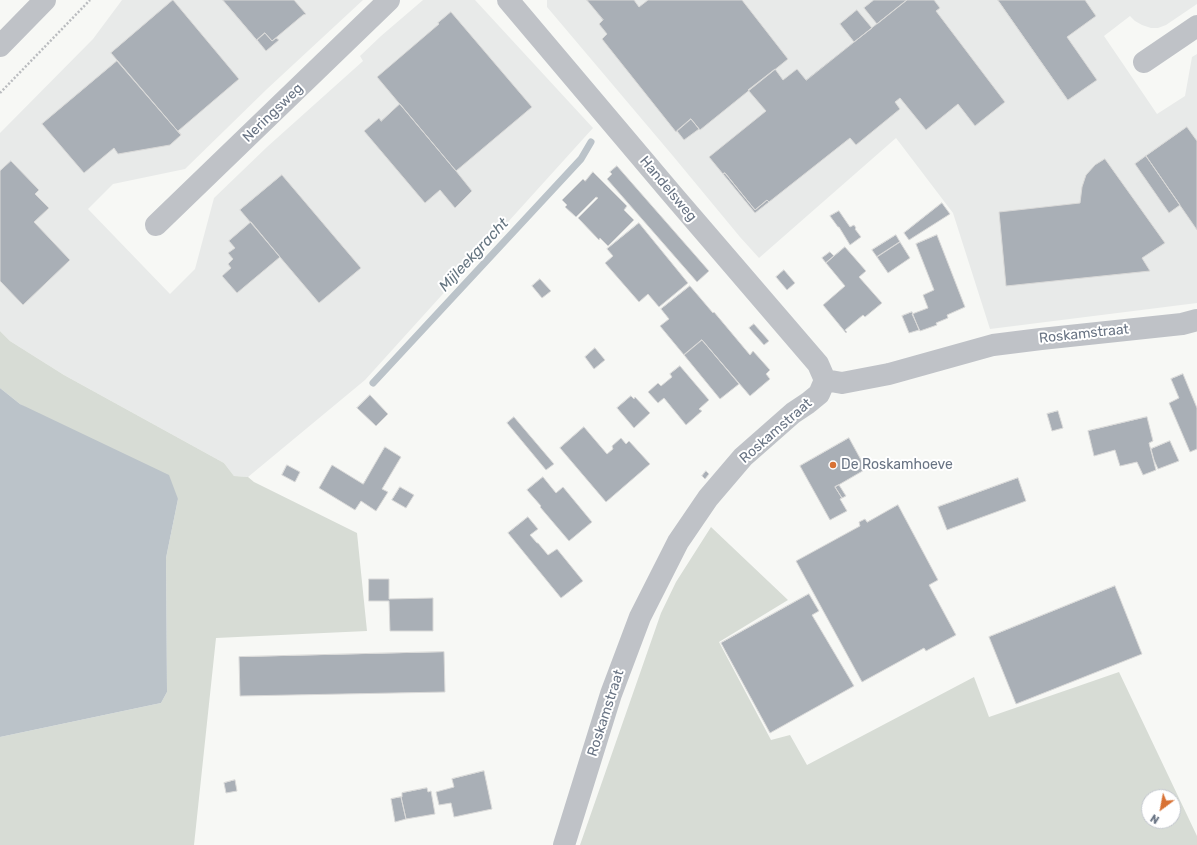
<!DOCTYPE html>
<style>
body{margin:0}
#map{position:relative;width:1197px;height:845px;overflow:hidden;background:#f7f8f5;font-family:Rubik,sans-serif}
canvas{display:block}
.north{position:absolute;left:1141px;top:789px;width:40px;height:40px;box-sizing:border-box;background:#fff;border:1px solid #c3c7ce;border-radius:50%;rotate:212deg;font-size:11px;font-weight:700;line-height:16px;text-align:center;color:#697484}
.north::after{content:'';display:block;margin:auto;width:14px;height:18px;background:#d87235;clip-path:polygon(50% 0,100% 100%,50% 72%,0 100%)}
</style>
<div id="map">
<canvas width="1197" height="845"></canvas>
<div class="north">N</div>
</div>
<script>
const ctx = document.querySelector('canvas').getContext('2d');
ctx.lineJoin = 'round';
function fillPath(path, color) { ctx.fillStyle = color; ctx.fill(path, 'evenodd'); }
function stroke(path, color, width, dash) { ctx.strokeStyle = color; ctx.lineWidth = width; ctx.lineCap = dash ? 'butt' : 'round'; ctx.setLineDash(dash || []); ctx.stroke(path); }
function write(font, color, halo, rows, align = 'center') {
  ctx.font = font + ' Rubik,sans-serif'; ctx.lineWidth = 4; ctx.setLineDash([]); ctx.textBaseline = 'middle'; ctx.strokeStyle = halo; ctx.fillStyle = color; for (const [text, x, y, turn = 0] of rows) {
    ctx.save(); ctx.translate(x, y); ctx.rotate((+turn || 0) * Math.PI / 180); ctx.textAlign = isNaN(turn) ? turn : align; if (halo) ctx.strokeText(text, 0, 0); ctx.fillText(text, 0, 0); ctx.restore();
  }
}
fillPath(new Path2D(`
 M122 0H363L267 89 185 169 113 184 88 209 170 294 195 269 214 198 267 147 363 61 360 56 381 36 423 0H475L593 128 365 380 248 477 234 476 224 463 64 375 10 341 0 331V133L93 39Z
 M547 0H1197V4L1166 25 1158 28H1151L1142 25 1135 21 1130 16 1104 36 1157 114 1185 96 1192 57 1197 54V303L990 329 953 213 896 138 759 258 740 237 673 156 547 7Z`), '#e8eae9');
fillPath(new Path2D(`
 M0 331 10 341 64 375 224 463 234 476 248 477 254 482 357 533 367 631 216 638 194 845H0V737L161 703 167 692 166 558 178 499 20 404 0 388Z
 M711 527 788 600 719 642 771 740 790 735 807 765 974 677 989 717 1119 672 1197 836V845H580L661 613 676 582ZM1149 797H1173V821H1149Z`), '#d7dcd5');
fillPath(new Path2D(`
 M0 388 20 404 169 475 178 499 166 558 167 692 161 703 0 737Z`), '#bbc3c9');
stroke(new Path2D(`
 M373 383 581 159 591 142`), '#bbc3c9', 7);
const building = new Path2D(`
 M173 0 239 79 178 131 181 135 111 53Z
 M223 0H294L306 14 303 15 272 41 265 33 257 40Z
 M587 0H634L639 7 648 0H742L788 59 700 130 691 119 676 132 602 39 607 34 599 24 603 20Z
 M874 0H907L877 24 864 8Z
 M907 0H934L940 8 936 11 1005 102 975 126 958 104 926 130 900 98 895 102 900 109 856 145 850 138 769 202 767 200 755 210 725 173 723 174 709 157 766 111 748 90 775 69 783 80 797 69 806 80Z
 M998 0H1085L1096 16 1067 37 1097 80 1068 100Z
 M857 10 872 28 854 42 840 24Z
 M451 12 532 107 456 171 377 77 439 24 438 23Z
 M265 33 272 41 276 38 279 40 266 51 257 40Z
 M117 61 181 135 170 145 118 154 114 148 84 173 42 124Z
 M400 104 456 171 472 191 455 208 440 190 425 203 364 131 379 118 381 121Z
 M691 119 699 129 684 140 677 131Z
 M1187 127 1197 141V230L1146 156Z
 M1146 156 1180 205 1169 213 1135 164Z
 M1105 159 1165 243 1142 258 1150 271 1006 286 999 212 1080 203 1082 187 1086 175 1095 165Z
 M11 161 39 190 35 194 49 208 34 222 70 260 23 305 0 281V171Z
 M617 166 709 271 697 282 607 179 612 174 610 172Z
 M593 172 627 206 624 210 634 220 608 246 600 238 599 240 578 218 598 198 596 197 576 217 565 207 567 205 562 200 583 179 585 181Z
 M725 173 755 210 767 200 769 202 755 213 723 174Z
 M282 175 361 268 319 303 240 210Z
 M942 203 950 214 909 240 904 233Z
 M839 211 850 227 854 225 856 228 855 229 861 237 850 245 839 227H838L830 216Z
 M251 222 280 257 237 293 222 276 231 268 228 264 233 259 228 253 235 248 229 241Z
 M639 223 688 283 659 307 648 294 639 302 605 263 613 256 607 249Z
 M896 235 900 242 877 257 872 250Z
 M937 235 965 307 947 315 948 318 936 323 937 325 920 331 912 314 928 308 923 295 934 290 916 244Z
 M900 242 910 258 888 273 877 257Z
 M845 247 866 271 859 277 882 303 865 317 863 315 845 330 847 332 846 333 823 305 845 286 826 263Z
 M830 252 834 256 826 263 822 258Z
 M784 270 795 283 787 290 776 277Z
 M540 279 551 291 542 298 532 286Z
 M690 286 713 313 714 312 750 355 753 351 770 370 766 374 770 379 750 396 702 340 684 355 660 326 669 319 661 309Z
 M912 312 919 330 909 333 902 316Z
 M754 324 769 341 764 345 749 328Z
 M702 340 739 384 720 399 684 355Z
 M595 348 605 360 594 369 585 357Z
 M680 366 709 400 699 409 702 411 686 425 664 398 658 403 648 392 658 383 661 386 672 377 670 374Z
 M1183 374 1197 408V449L1190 452 1169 403 1179 398 1171 379Z
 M370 395 388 414 376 426 357 408Z
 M631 396 634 399 635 397 650 413 634 428 617 408Z
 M1058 411 1063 428 1052 431 1047 414Z
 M514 417 554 464 546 470 507 423Z
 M1147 417 1153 441 1149 443 1156 470 1143 475 1137 462 1120 466 1115 450 1094 456 1088 431Z
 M584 427 607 454 613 449 612 446 621 438 626 444 629 441 650 464 606 502 560 448Z
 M849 438 866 469 835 487 842 498 840 499 847 511 830 520 800 466Z
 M1170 441 1179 461 1158 469 1154 460 1151 449Z
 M385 447 401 457 382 489 388 492 376 511 361 501 355 510 319 488 332 465 363 484Z
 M287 465 300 472 295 482 282 475Z
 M706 471 709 474 705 479 702 476Z
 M543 477 556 493 563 487 592 522 569 541 540 507 541 506 527 490Z
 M1018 478 1026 501 947 530 938 507Z
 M839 485 846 496 842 498 835 487Z
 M400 487 414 495 406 508 392 500Z
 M898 505 938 580 929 585 956 635 926 651 924 648 862 682 796 561 860 526 859 522 865 519 867 522Z
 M528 517 538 529 530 535 537 543H538L548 555 557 549 583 581 561 598 508 533Z
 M369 579H389V599L433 598V631H390L389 601H369Z
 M1115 586 1142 654 1016 704 989 637Z
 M809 594 819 611 812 615 854 686 770 733 721 643Z
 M444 652 445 692 240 696 239 657Z
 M484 771 492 809 454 817 451 803 439 805 436 792 454 787 452 779Z
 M235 780 237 791 226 793 224 783Z
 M427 788 428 792 431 791 435 814 406 819 401 797H402V793Z
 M401 797 406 819 395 822 391 799Z`);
fillPath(building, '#a9afb6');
stroke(building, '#d9d9d8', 1);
stroke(new Path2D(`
 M0 93 90 0`), '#babcbf', 2.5, [2, 2]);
stroke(new Path2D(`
 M508 0 672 194 818 364 825 380
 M0 46 45 0
 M1144 62 1197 26
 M156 225 389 0
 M825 380 842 383 889 374 993 345 1041 339 1182 324 1197 320
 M564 845 611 694 640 617 678 542 708 498 743 457 793 413 808 403 819 394 825 380`), '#bfc2c7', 22);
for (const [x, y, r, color] of [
 [833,465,4,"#d87235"]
]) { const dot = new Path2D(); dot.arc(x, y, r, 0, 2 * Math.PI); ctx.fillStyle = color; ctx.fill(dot); stroke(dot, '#fff', 1.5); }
write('14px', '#697484', '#fff', [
 ["Neringsweg",273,113,-44],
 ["Handelsweg",668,189,50],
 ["Roskamstraat",1084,334,-6],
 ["Roskamstraat",776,431,-41],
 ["Roskamstraat",606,713,-72]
]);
write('14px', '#697484', '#fff', [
 ["De Roskamhoeve",841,465]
], 'left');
write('italic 15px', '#657580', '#fff', [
 ["Mijleekgracht",474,255,-47]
]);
</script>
